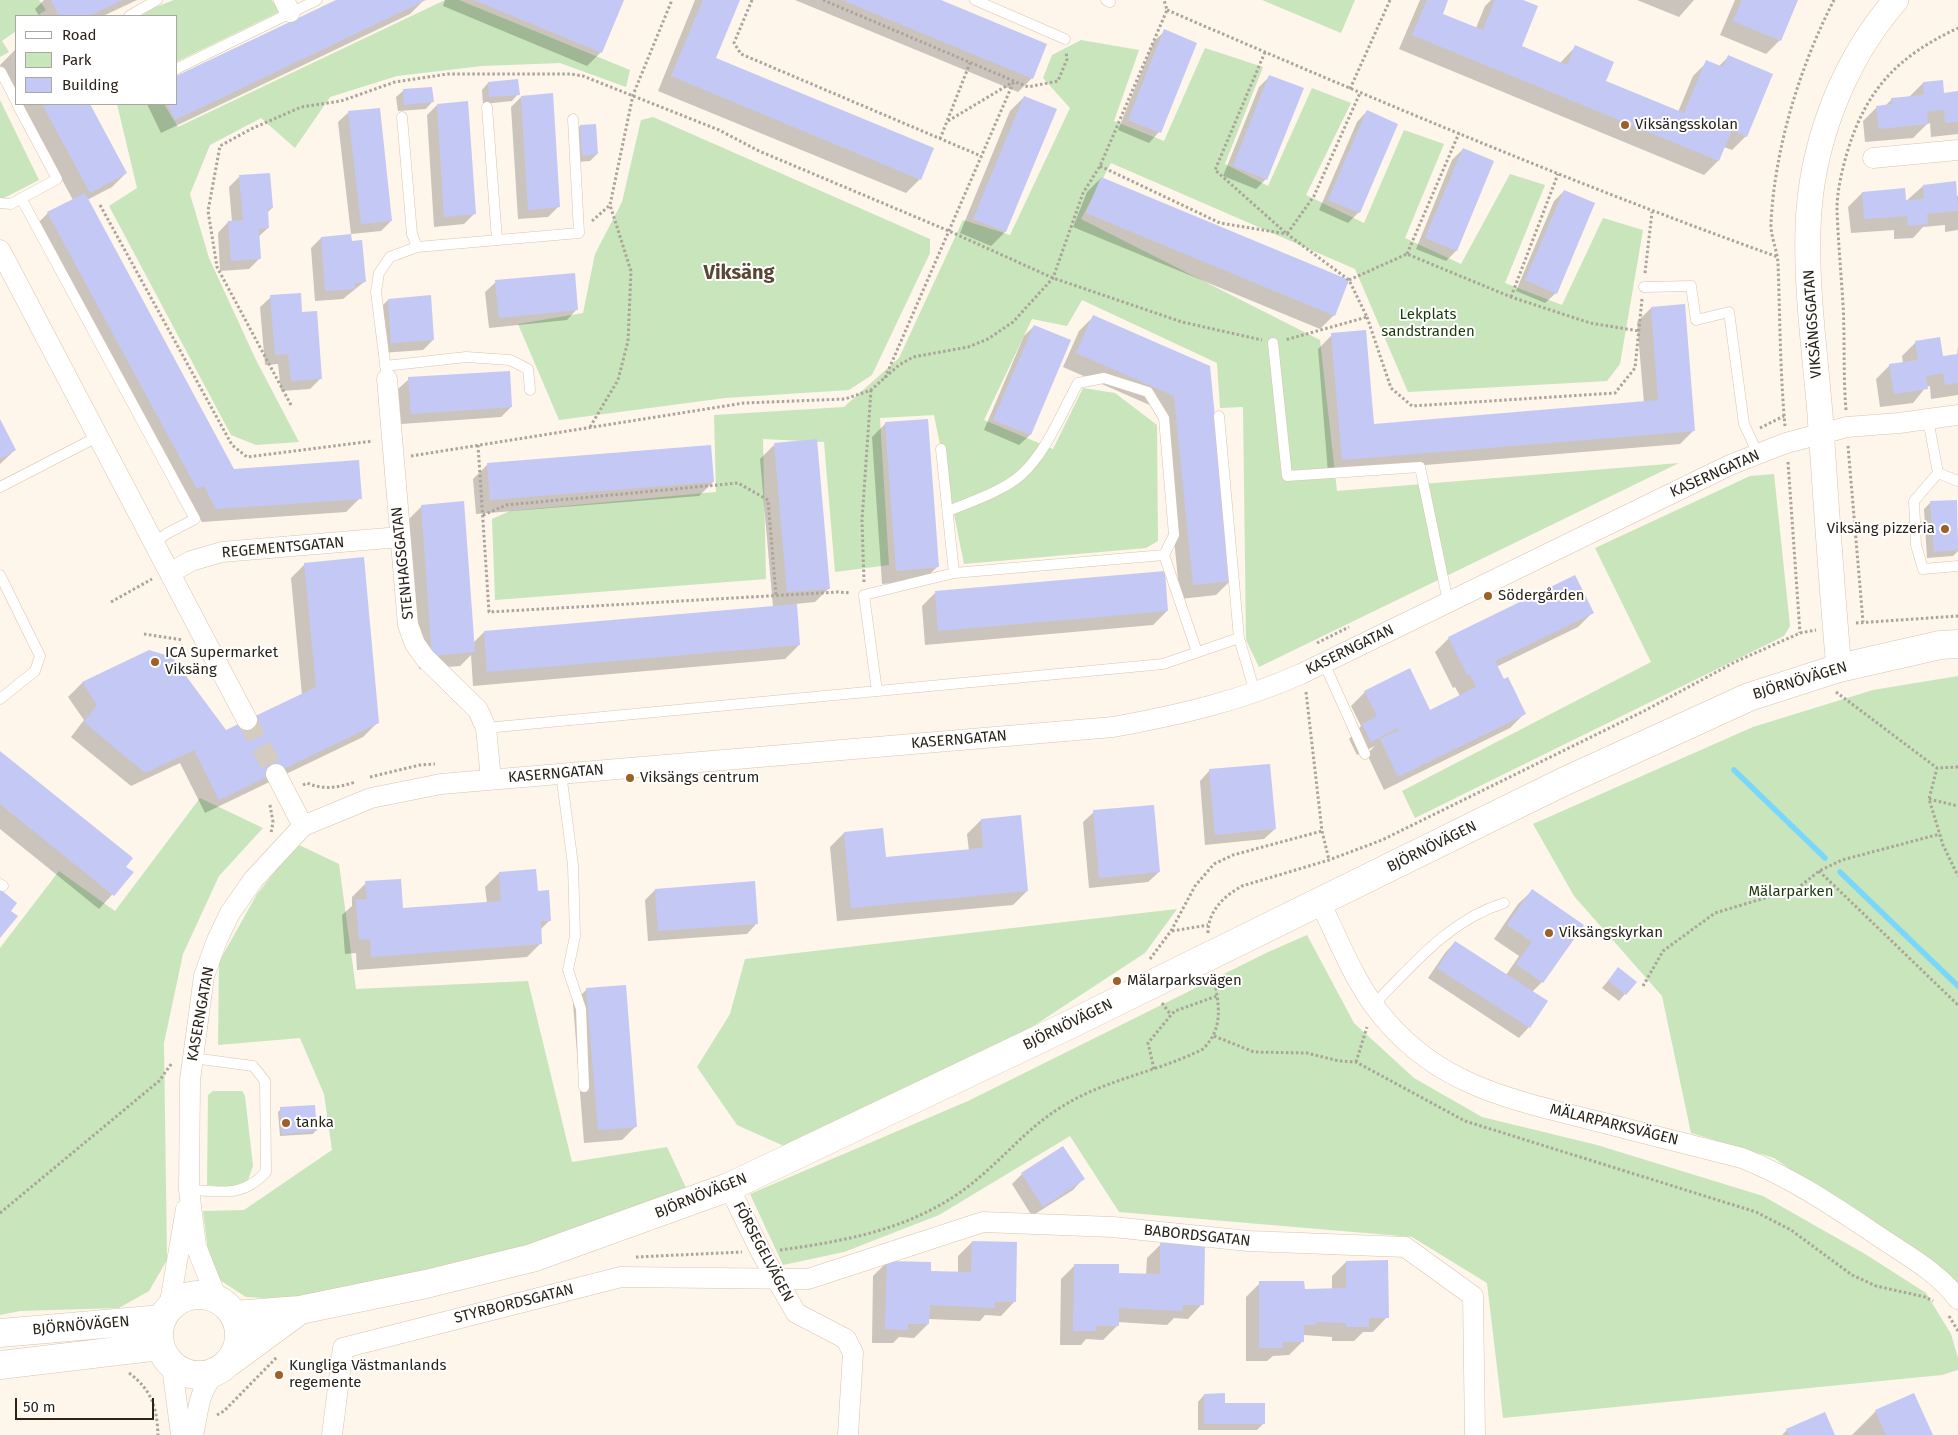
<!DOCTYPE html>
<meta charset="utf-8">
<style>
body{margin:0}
#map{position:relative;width:1958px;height:1435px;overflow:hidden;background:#fef5eb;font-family:"Fira Sans",sans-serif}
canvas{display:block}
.legend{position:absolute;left:15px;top:15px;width:162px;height:90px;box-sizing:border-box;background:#fff;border:1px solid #aaa7a3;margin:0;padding:6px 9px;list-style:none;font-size:15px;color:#2a231a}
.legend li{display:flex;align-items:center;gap:10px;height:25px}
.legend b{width:25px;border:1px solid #aaa7a3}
.scale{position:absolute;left:15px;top:1398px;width:139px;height:22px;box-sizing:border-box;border:2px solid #2a231a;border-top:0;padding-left:6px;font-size:15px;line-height:18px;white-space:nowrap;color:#2a231a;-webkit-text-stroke:4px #fff;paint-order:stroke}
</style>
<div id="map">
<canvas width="1958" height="1435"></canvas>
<ul class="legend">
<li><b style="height:6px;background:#fff"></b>Road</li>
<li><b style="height:14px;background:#c8e5bc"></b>Park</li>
<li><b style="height:14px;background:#c4c8f4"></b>Building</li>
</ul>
<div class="scale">50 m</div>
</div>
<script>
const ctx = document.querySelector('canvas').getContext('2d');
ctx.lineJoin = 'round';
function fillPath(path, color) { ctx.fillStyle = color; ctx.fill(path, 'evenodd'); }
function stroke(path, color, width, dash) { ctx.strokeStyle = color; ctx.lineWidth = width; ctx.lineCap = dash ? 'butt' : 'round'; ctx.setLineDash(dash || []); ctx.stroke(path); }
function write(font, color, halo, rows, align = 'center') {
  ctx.font = font + ' "Fira Sans",sans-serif'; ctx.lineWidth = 4; ctx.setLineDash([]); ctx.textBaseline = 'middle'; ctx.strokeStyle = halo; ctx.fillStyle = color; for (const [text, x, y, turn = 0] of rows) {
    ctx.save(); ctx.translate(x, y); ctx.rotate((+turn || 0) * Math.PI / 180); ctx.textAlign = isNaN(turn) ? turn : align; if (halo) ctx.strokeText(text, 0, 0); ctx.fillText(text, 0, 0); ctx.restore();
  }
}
fillPath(new Path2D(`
 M0 0H39L46 10 37 16H16V31L2 41 9 52 0 57Z
 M174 0H272L279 12 176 62V16H140L156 7Z
 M445 0H459L630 70 626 87 560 63 482 66 397 76 330 97 295 148 261 118 210 145 190 194 209 258 256 360 299 442 256 445 231 435 109 206 137 188 117 104H164L178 127Z
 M1262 0H1355L1341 33Z
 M1081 40 1139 50 1114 121 1164 141 1205 48 1263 67 1225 164 1268 186 1312 88 1351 103 1306 195 1364 223 1404 130 1444 144 1405 238 1461 264 1510 174 1545 185 1505 283 1562 305 1603 218 1643 230 1620 364 1607 381 1408 392 1355 269 1111 163 1081 219 1320 340 1337 491 1679 463 1259 667 1246 640 1243 407 1220 408 1217 363 1082 300 1067 326 1032 319 984 420 1053 449 1083 388 1115 393 1157 425 1158 541 1146 548 964 564 934 415 880 418 889 565 835 572 824 442 763 439 766 579 495 600 492 519 510 511 716 492 714 415 844 407 899 358 963 220 1010 235 1070 108 1043 78 1052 55Z
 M0 100 39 180 4 198H0Z
 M653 117 930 239V253L872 375 849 390 725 398 559 420 518 324 583 313 595 254 622 202 641 120Z
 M1774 474 1790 626 1784 636 1415 818 1402 791 1651 662 1595 548 1750 476Z
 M1958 676V1286L1774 1158 1691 1133 1662 996 1574 896 1533 824 1753 727 1873 690Z
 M200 798 263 828 219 876 183 954 164 1043 167 1260 149 1291 119 1308 20 1311 0 1315V948L59 871 115 911Z
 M297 844 339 864 356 989 528 981 572 1162 667 1147 688 1192 629 1215 414 1280 281 1299 246 1297 218 1279 209 1260 203 1211 244 1210 332 1150 324 1094 300 1038 218 1045 219 962 257 894Z
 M1177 909 1145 953 1012 1040 786 1147 737 1125 697 1067 730 1014 745 959Z
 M1307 935 1354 1023 1414 1078 1482 1117 1597 1145 1763 1196 1865 1254 1926 1293 1951 1334 1958 1358V1370L1942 1375 1503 1418 1487 1283 1412 1237 1119 1212 1070 1136 939 1215 844 1252 783 1265 750 1194 968 1101 1266 953Z
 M213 1091H242L245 1096 253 1166 247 1183 238 1188 207 1185 208 1095Z`), '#c8e5bc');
fillPath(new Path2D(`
 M44 0H137L103 16H39L35 9Z
 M339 0H424L410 14 161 133 147 104H176Z
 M445 0H622L601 52 587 66 443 6Z
 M695 0H739L715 58 920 179 906 193 658 91Z
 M795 0H937L1032 78 1018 92Z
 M1420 0H1447L1441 14 1476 28 1485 6 1491 0H1519L1520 47 1560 63 1575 47 1605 82 1678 112 1693 76 1707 62 1719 66 1728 57 1746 136 1732 150 1724 147 1718 161 1704 175 1399 49Z
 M1637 0H1694L1679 17Z
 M1735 0H1796L1780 40 1766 54 1720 35Z
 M1165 31 1196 44 1159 132 1149 143 1118 130 1154 41Z
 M16 49V95L0 65Z
 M1270 76 1266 179 1256 189 1223 176 1259 87Z
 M488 83 518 94 512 101 483 104 482 90Z
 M1923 83 1943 94 1958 92V134L1931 137 1930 123 1927 124 1913 138 1865 142 1863 121 1877 107 1885 106 1892 99 1909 97Z
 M403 91 432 102 426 109 398 111 396 97Z
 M521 97 559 206 548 217 518 219 511 107Z
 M1024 97 1055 110 1005 232 991 246 960 233 1010 111Z
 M21 104H88L126 173 112 187 87 200 233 470 360 498 346 512 202 522 34 227 48 213 73 200Z
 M437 105 474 214 464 224 434 227 427 115Z
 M1367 111 1359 212 1348 223 1319 210 1357 122Z
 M349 112 391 221 381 231 351 234 338 122Z
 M595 125 597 154 590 161 576 162 573 133 580 126Z
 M1463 149 1493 162 1456 251 1446 261 1416 249 1452 160Z
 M240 176 272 208 267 213 268 228 258 237 260 258 249 269 220 271 218 233 228 222H232L229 187Z
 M1101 178 1334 315 1320 329 1073 227 1087 192Z
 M1923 186 1958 196V230L1945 232V225L1923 227 1913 238 1894 239V230L1851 233 1848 207 1862 193 1905 202Z
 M1564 191 1556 293 1545 303 1516 291 1554 201Z
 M321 238 364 282 343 299 315 301 311 248Z
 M496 282 577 309 567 320 489 328 485 292Z
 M271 297 301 313 321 378 310 389 281 391 278 364 265 365 260 307Z
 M388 300 433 340 423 350 381 353 378 310Z
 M1651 308 1694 430 1680 444 1328 473 1318 349 1332 335 1372 425 1644 403 1637 322Z
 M1093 317 1208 367 1230 581 1216 595 1180 599 1161 410 1063 367 1079 331Z
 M1034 326 1069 341 1030 435 1019 445 984 430 1024 336Z
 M1916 342 1942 357 1957 355 1958 346V395L1931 399 1930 386 1926 387 1913 403 1880 407 1876 379 1890 365 1903 363 1902 356Z
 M409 379 511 407 501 417 401 424 398 389Z
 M0 422 15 450 0 464Z
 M886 423 937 567 923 581 882 584 872 437Z
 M774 445 829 588 815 602 795 604 799 645 785 659 473 686 471 655 460 666 419 669 408 520 422 506 473 643 484 632 773 607 760 459Z
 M487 465 713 482 699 496 476 514 473 479Z
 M1956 501 1958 551 1953 556 1927 558 1924 509 1931 502Z
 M305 564 377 723 363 737 205 813 180 763 131 786 71 737 84 720 68 697 82 683 149 651 171 658 225 732 302 695 291 578Z
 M936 592 1167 611 1153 625 925 645 922 606Z
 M1592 613 1578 627 1496 667 1524 714 1510 728 1384 790 1367 754 1375 746 1357 755 1349 739 1361 726 1351 706 1365 692 1429 711 1460 696 1455 687 1453 688 1435 652 1449 638Z
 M0 753 132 873 99 909 0 829Z
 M1210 770 1275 829 1264 839 1205 845 1200 781Z
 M1094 812 1159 872 1148 882 1089 888 1083 822Z
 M981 820 1027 891 1013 905 837 921 830 847 844 833 884 859 969 851 967 834Z
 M499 873 537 892 550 920 540 930 541 943 527 957 357 970 356 953 345 954 342 915 352 906V897L366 883 402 910 487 903 485 887Z
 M754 882 757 923 747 934 648 941 645 900 655 890Z
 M1532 891 1542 982 1532 992 1529 1027 1519 1038 1428 978 1445 953 1455 942 1506 975 1519 956 1494 939 1518 904Z
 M1618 969 1635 982 1619 1001 1602 988Z
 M587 989 636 1126 622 1140 584 1143 573 1003Z
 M281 1109 316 1130 313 1134 280 1136 278 1112Z
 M1022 1174 1083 1179 1073 1190 1032 1216 1012 1184Z
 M972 1242 1015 1301 1001 1316 985 1315 980 1321 928 1319V1324L914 1338 899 1337 893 1343H872L873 1276 887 1262 929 1273H958V1256Z
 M1161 1244 1202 1304 1188 1319 1174 1318 1167 1325 1117 1322V1326L1103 1340 1086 1339 1081 1345H1060L1061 1279 1075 1265 1118 1275H1146L1147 1258Z
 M1346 1262 1387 1317 1373 1332H1363L1354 1341H1332V1337L1304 1335 1303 1341 1289 1355 1273 1356 1267 1361H1246V1297L1260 1283 1303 1290H1332V1276Z
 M1204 1395 1264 1423 1257 1430H1198V1402Z
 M1876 1411 1931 1435H1852Z
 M1787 1430 1834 1435H1782Z`), '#0003');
stroke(new Path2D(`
 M1734 770 1825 858
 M1840 872 1958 986`), '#7bd6fb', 5.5);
fillPath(new Path2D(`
 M51 0H123L89 16H59Z
 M336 0H426L175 120 167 104H176V76Z
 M474 0H624L602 53Z
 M703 0H740L716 58 934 148 921 180 671 76Z
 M842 0H941L1047 44 1033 79Z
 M1427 0H1448L1443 14 1483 30 1495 0H1523L1538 6 1522 46 1567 65 1575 45 1614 62 1606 81 1684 113 1706 60 1723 67 1728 55 1773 74 1747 137 1732 130 1719 161 1412 35Z
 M1742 0H1798L1781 41 1733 21Z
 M1164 29 1197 43 1161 133 1128 120Z
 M1269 75 1304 88 1267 180 1233 166Z
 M518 79 520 95 489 97 488 82Z
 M1943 80 1944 93 1958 91V122L1945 123 1944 110 1927 112 1928 124 1879 129 1876 106 1892 104 1891 98 1924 95 1923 82Z
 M432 87 434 102 404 105 403 89Z
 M553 93 560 207 528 210 521 96Z
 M1024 96 1057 109 1006 232 973 219Z
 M468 101 476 214 444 217 437 104Z
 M42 104H90L127 173 90 193Z
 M380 108 392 221 361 224 348 111Z
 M1367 110 1398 124 1360 213 1328 200Z
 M596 124 598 154 582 156 580 125Z
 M1463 148 1494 161 1457 251 1425 238Z
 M270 173 273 208 268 209 269 228 259 229 261 259 231 261 228 221 243 220 239 175Z
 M1101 177 1349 280 1335 316 1086 213Z
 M1956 181 1958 211 1927 214 1928 224 1908 226 1907 216 1864 219 1862 192 1905 188 1906 200 1924 199 1923 185Z
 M1564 190 1595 203 1557 294 1525 280Z
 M85 193 234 469 359 460 362 499 216 509 204 486 197 489 47 212Z
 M351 234 352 241 362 240 366 282 355 283V289L325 291 321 237Z
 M575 273 578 310 499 318 495 280Z
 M301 293 302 312 317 311 322 379 291 381 288 354 275 355 270 295Z
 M431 295 434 340 391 343 388 299Z
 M1685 304 1695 431 1342 460 1331 333 1366 330 1374 424 1658 400 1651 307Z
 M1093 315 1210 366 1231 581 1193 585 1174 396 1076 353Z
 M1034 325 1071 340 1031 435 993 420Z
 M1940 337 1943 356 1958 354V383L1945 385 1943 373 1926 376 1928 389 1894 394 1889 364 1918 360 1915 341Z
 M510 371 512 407 411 414 408 377Z
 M0 419 16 450 0 459Z
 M928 419 939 567 896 571 885 422Z
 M817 439 830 589 787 592 774 443Z
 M711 445 714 482 490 500 487 463Z
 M1957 500 1958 550 1934 552 1930 501Z
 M464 501 475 652 432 656 421 505Z
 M364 557 379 723 219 800 194 750 145 773 84 722 97 705 82 682 149 650 172 657 226 730 316 687 304 563Z
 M1165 571 1168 611 938 631 935 591Z
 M1575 575 1594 613 1495 661 1504 679 1508 677 1526 714 1398 777 1380 739 1399 730 1398 728 1371 742 1362 724 1377 716 1364 691 1410 668 1430 710 1476 687 1470 674 1467 675 1448 637Z
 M797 604 800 645 487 672 484 631Z
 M0 751 133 858 126 867 134 872 114 896 0 804Z
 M1270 764 1276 829 1215 835 1209 769Z
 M1154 805 1160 872 1099 878 1093 810Z
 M1021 815 1028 891 851 908 844 832 883 828 886 857 983 848 981 819Z
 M536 869 538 891 549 890 551 921H541L542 944 371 957 370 939 359 940 356 900 367 899 365 881 401 879 403 908 501 901 499 872Z
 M755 881 758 924 658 931 655 889Z
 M0 889 17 903 11 911 18 916 0 938Z
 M1532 889 1584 925 1543 983 1516 964 1532 942 1507 925Z
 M1455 941 1548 1001 1530 1028 1437 968Z
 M1618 967 1637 982 1626 995 1608 981Z
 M626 985 637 1127 598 1130 586 988Z
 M315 1105 317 1131 282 1134 280 1107Z
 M1063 1146 1085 1179 1043 1207 1021 1173Z
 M972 1241 1017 1242 1016 1302H995V1308L930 1305 929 1324H908V1330L885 1329 887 1261 931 1262V1271L971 1272Z
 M1160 1243 1205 1244 1204 1305H1183L1182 1311 1119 1308V1326H1096V1331H1073L1074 1264H1119V1273L1160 1274Z
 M1388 1260 1389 1318H1369V1327H1346V1323L1316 1322V1325H1304V1342H1283V1348H1259V1281H1304L1305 1289 1346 1288V1261Z
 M1225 1393V1403H1265V1424H1204V1394Z
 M1914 1393 1933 1435H1886L1875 1410Z
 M1825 1412 1835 1435H1789L1786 1429Z`), '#c4c8f4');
stroke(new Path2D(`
 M247 720 276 774`), '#d4cbc1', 20, [20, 10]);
const service = new Path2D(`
 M975 0 1065 39
 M1106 0 1110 2
 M129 16 157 0
 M176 69 317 0
 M1 72 16 101
 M487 107 497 240
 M402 117 412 234 417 247
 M21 198 195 519 166 534 155 543
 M0 203 11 204 57 179 17 104
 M1644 287 1691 286 1696 320 1729 312 1744 424 1758 454
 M1273 343 1287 476 1420 467 1448 602
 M385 366 466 357 510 360 528 369 530 390
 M387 379 376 292 379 273 390 257 417 247 579 233 573 119
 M1928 419 1938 473
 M1938 473 1914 501 1916 545 1923 569 1958 566
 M1938 473 1958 481
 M0 487 99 436
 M948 511C970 502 1003 491 1021 475 1047 451 1061 414 1078 383L1104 378 1148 392 1164 418 1174 535 1164 555
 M954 573 1164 555 1197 652
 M0 575 40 656 35 671 0 699
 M1239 638 1255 693
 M1324 663 1365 754
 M877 691 864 595 954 573 941 449
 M486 728 1163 664 1239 638 1219 416
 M561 773 573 865 575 936 568 970 581 1009 584 1087
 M0 884 3 886
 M1374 1004C1413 965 1449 920 1504 903
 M189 1190C222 1191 242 1198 266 1172L265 1081 253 1066 193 1058`);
const minor = new Path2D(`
 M284 0 290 12
 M1873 158 1958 150
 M0 250 247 720
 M387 379 408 625 415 644 425 658 478 710 486 728 491 779
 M170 573 191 561 222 552 400 537
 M276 774 303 826
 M1320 902C1340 943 1357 989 1388 1023 1444 1087 1514 1100 1592 1120 1642 1133 1692 1145 1742 1158 1793 1178 1836 1208 1881 1238 1908 1256 1938 1272 1958 1299
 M729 1187 761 1252 796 1313 846 1339 853 1353 848 1435
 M217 1299 196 1246 189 1190 190 1080 193 1058 204 976 217 940 230 913 253 880 303 826 371 798 441 784 1113 727C1179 715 1240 701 1301 674L1730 465 1786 443 1847 427 1899 423 1958 415
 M169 1308 186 1209
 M172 1366 181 1435
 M193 1435C200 1406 196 1398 215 1372
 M332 1435 343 1348 621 1277 808 1279 983 1222 1113 1227 1248 1241 1405 1247 1473 1296 1475 1435`);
const tertiary = new Path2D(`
 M1839 668C1831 583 1826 499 1820 414 1815 353 1806 290 1808 229 1810 147 1842 62 1896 0`);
const secondary = new Path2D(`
 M159 1335a40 40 0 1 1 80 0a40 40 0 1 1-80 0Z
 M234 1315 300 1310 426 1284 532 1258 729 1187 1069 1025 1563 782 1749 697 1839 668 1940 645 1958 644
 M0 1333 162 1319
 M228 1363 300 1310
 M0 1365 160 1346`);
stroke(service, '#d9c4ac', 11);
stroke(minor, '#d9c4ac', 21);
stroke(tertiary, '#d9c4ac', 26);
stroke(secondary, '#d9c4ac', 29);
stroke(new Path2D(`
 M752 0 734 43 741 54 981 156
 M823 0 1028 87 1058 81 1067 59 1066 52
 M1167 10C1369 97 1571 183 1778 257
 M1265 52 1215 170 1287 234 1314 196 1360 93
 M1350 89 1390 0
 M948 121 1013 82
 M940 139 970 63
 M1100 166 1220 223 1287 234 1349 280 1367 317 1285 340
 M100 205 232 445 247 457 373 441
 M592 221 610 205
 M1407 254 1459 133
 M1645 273 1652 212
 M1349 280 1407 254 1511 297 1590 323 1639 331
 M1511 297 1558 174
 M1367 317 1391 388 1412 406 1615 393 1635 368 1642 299
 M885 378 1014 81
 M291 405 217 267 208 211 220 146 251 129 301 107 341 101 395 82 448 74H571L583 76 719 130 759 151 949 231 1053 278 1182 322 1262 340
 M1846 410C1843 374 1845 339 1843 304 1841 272 1838 240 1837 209 1837 191 1842 170 1847 153 1866 89 1898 56 1958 28
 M1785 426C1780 372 1780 317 1778 263 1777 249 1770 235 1771 222 1775 147 1800 66 1834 0
 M590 427 618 380 628 341 631 271 610 205 633 95 672 0
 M1760 428 1784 416
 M478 445 489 612 838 592 851 593
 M1848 446 1863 622
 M411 456 744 403 845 399 871 390 899 365 913 357 968 347 988 339 1013 322 1053 278 1083 193 1100 166 1167 10 1164 0
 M1788 462 1800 633
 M483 515 506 505 738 483 768 500 776 595
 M864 582 862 520 871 390
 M111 602 152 579
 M1856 623 1958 616
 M144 634 183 640
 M1317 643 1349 627
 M1306 692 1322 831 1329 860
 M1836 692 1937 768
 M1958 767 1937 768 1929 799 1943 845 1958 876
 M370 777 420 765 435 764
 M303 785 307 783C323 790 338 788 355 782
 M1929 799 1958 806
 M270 805 273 822 271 833
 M1819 871 1958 1005
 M1172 931 1208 925
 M1208 933C1208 911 1224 896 1242 886L1329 860 1382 840 1644 711 1735 662 1800 633 1816 630
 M1150 959 1171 931 1195 886 1214 864 1233 855 1322 831
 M1643 986 1663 951 1715 913 1798 888 1819 871 1842 860 1940 834
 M1162 1003 1171 1015
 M1214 1036 1254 1052 1307 1053 1339 1061 1356 1062 1465 1121 1756 1212 1791 1230 1852 1275 1876 1286 1925 1297 1933 1301
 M1356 1062 1367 1027
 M1154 1069 1148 1043 1171 1015 1175 1011 1217 996
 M0 1213 159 1081 172 1063
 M780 1250C854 1240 925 1226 982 1175 1010 1151 1031 1125 1063 1106 1106 1079 1158 1072 1203 1049 1224 1028 1219 1005 1214 978
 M636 1257 742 1252
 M1949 1316 1958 1331
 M129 1373C152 1390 157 1408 158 1435
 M217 1415 224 1411 277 1357`), '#aca39a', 3, [2.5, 2.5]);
stroke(service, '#fff', 10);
stroke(minor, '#fff', 20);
stroke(tertiary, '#fff', 25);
stroke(secondary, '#fff', 28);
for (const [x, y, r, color] of [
 [1625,125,5,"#9e6026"],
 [1945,529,5,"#9e6026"],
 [1488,596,5,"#9e6026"],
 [155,662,5,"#9e6026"],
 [630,778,5,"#9e6026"],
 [1549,933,5,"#9e6026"],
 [1117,981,5,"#9e6026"],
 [286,1123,5,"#9e6026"],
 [279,1375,5,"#9e6026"]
]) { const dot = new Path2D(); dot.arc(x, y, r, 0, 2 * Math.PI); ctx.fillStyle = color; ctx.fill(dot); stroke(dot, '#fff', 2); }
write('15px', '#2a231a', '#fff', [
 ["Viksängsskolan",1635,125],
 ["Viksäng pizzeria",1935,529,"right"],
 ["Södergården",1498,596],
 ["ICA Supermarket",165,653],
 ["Viksäng",165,670],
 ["Viksängs centrum",640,778],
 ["Viksängskyrkan",1559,933],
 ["Mälarparksvägen",1127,981],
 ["tanka",296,1123],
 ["Kungliga Västmanlands",289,1366],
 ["regemente",289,1383]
], 'left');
write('15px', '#1b380b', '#fff', [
 ["Lekplats",1428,315],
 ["sandstranden",1428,332],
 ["Mälarparken",1791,892]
]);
write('15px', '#2a231a', '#fff', [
 ["VIKSÄNGSGATAN",1813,324,-94],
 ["KASERNGATAN",1715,474,-24],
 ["REGEMENTSGATAN",283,548,-5],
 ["STENHAGSGATAN",403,563,-96],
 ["KASERNGATAN",1350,650,-26],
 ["BJÖRNÖVÄGEN",1800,681,-17],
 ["KASERNGATAN",959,740,-5],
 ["KASERNGATAN",556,774,-5],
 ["BJÖRNÖVÄGEN",1432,847,-26],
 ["KASERNGATAN",201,1014,-80],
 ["BJÖRNÖVÄGEN",1068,1025,-26],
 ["MÄLARPARKSVÄGEN",1614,1125,14],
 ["BJÖRNÖVÄGEN",701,1196,-22],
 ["BABORDSGATAN",1197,1236,6],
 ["FÖRSEGELVÄGEN",763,1252,62],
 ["STYRBORDSGATAN",514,1304,-14],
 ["BJÖRNÖVÄGEN",81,1326,-5]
]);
write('bold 20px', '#594733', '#fff', [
 ["Viksäng",739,273]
]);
</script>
